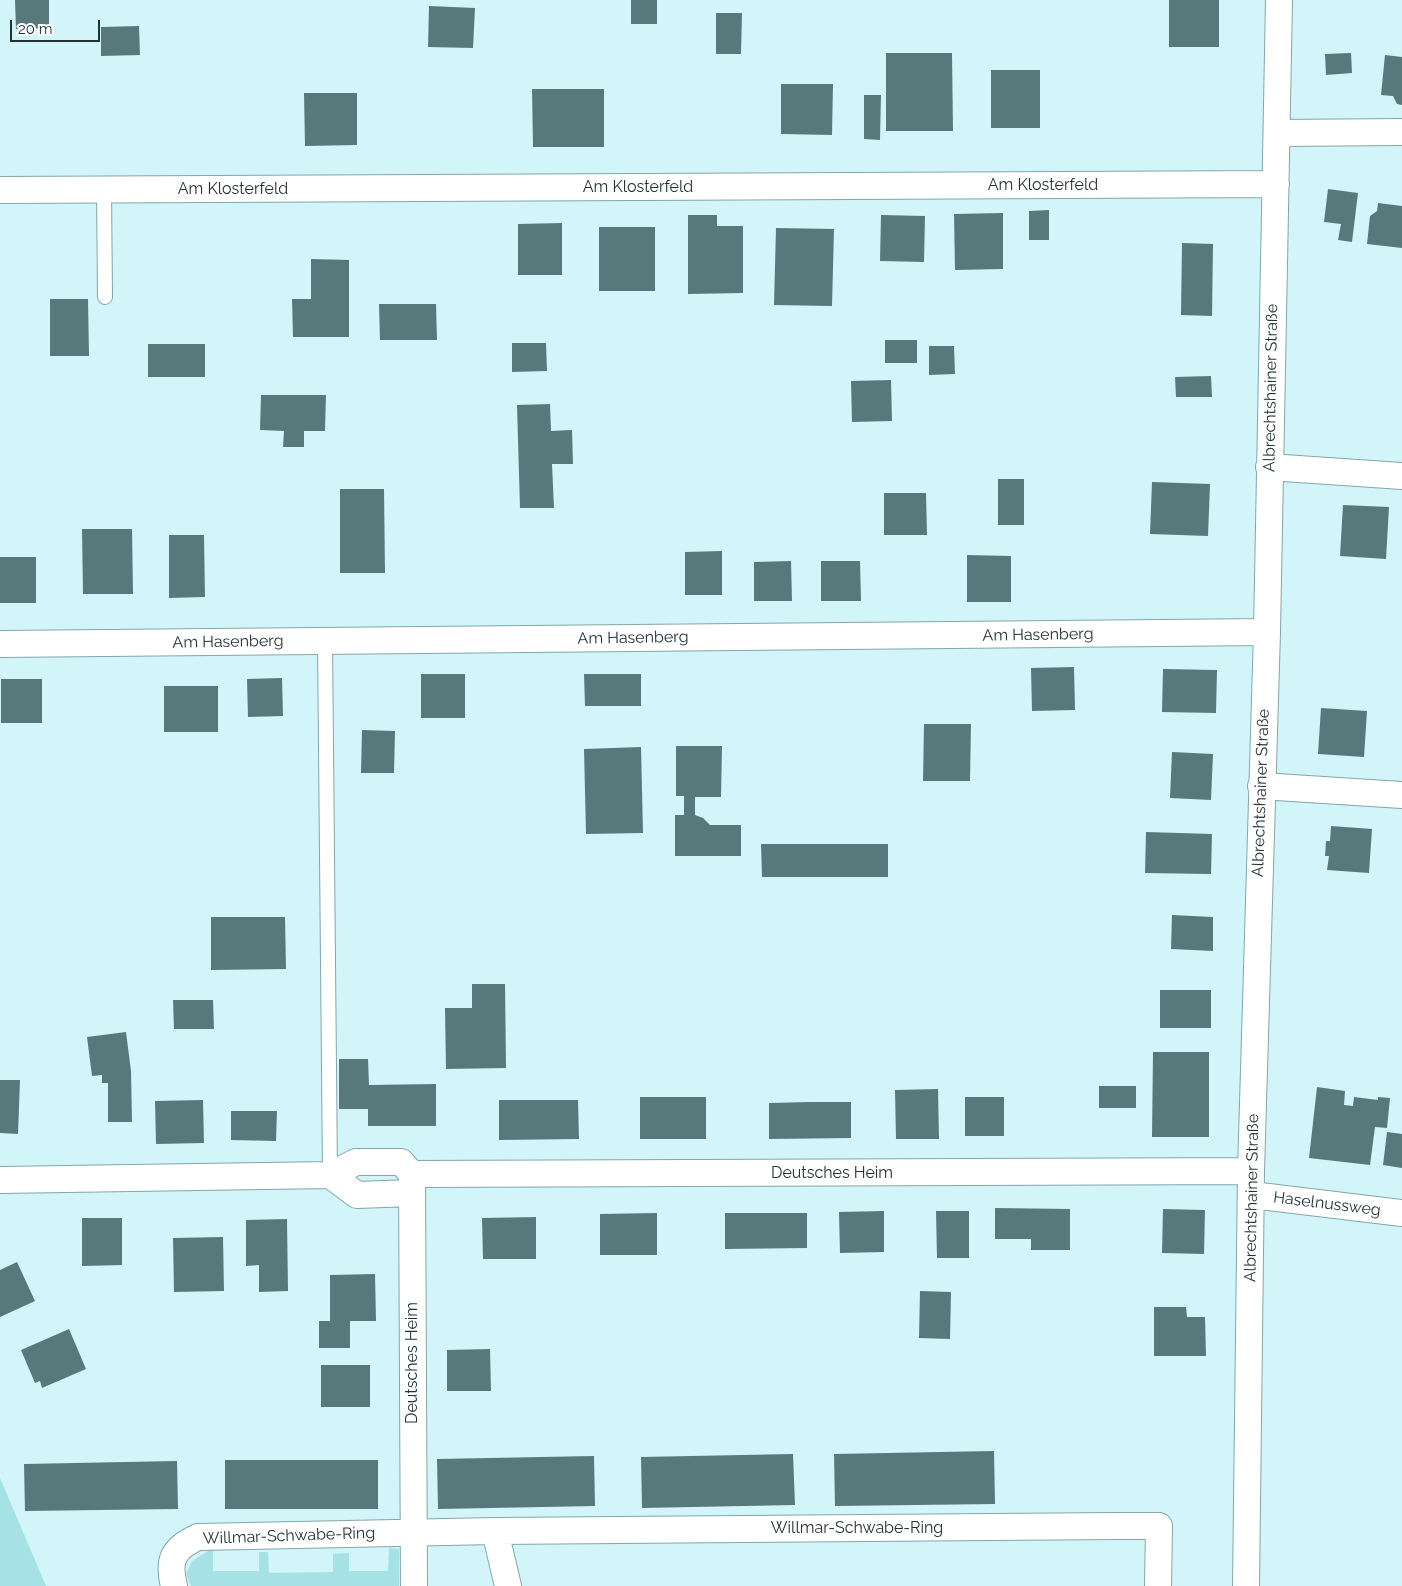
<!DOCTYPE html>
<meta charset="utf-8">
<style>
body{margin:0}
#map{position:relative;width:1402px;height:1586px;overflow:hidden;background:#d1f5f8;font-family:Raleway,sans-serif}
canvas{display:block}
.scale{position:absolute;left:10px;top:20px;width:90px;height:22px;box-sizing:border-box;border:2px solid #243233;border-top:0;padding-left:6px;font-size:15px;line-height:18px;white-space:nowrap;color:#243233;-webkit-text-stroke:4px #fff;paint-order:stroke}
</style>
<div id="map">
<canvas width="1402" height="1586"></canvas>
<div class="scale">20 m</div>
</div>
<script>
const ctx = document.querySelector('canvas').getContext('2d');
ctx.lineJoin = 'round';
function fillPath(path, color) { ctx.fillStyle = color; ctx.fill(path, 'evenodd'); }
function stroke(path, color, width, dash) { ctx.strokeStyle = color; ctx.lineWidth = width; ctx.lineCap = dash ? 'butt' : 'round'; ctx.setLineDash(dash || []); ctx.stroke(path); }
function write(font, color, halo, rows, align = 'center') {
  ctx.font = font + ' Raleway,sans-serif'; ctx.lineWidth = 5; ctx.setLineDash([]); ctx.textBaseline = 'middle'; ctx.strokeStyle = halo; ctx.fillStyle = color; for (const [text, x, y, turn = 0] of rows) {
    ctx.save(); ctx.translate(x, y); ctx.rotate((+turn || 0) * Math.PI / 180); ctx.textAlign = isNaN(turn) ? turn : align; if (halo) ctx.strokeText(text, 0, 0); ctx.fillText(text, 0, 0); ctx.restore();
  }
}
fillPath(new Path2D(`
 M0 1478 46 1586H0Z
 M213 1548V1571H259V1552H268L269 1573 333 1572V1554L349 1553V1571H388L389 1548 399 1549V1586H191L186 1574 192 1561Z`), '#a6e1e6');
fillPath(new Path2D(`
 M15 0H49V28L16 29Z
 M631 0H657V24H631Z
 M1169 0H1219V47H1169Z
 M429 6 475 8 473 48 428 47Z
 M716 13H742L741 54H716Z
 M139 26 140 55 101 56V27Z
 M886 53H952L953 131H886Z
 M1351 53 1352 73 1326 75 1325 54Z
 M1385 55 1402 57V105L1397 104 1393 96 1381 95Z
 M991 70H1040V128H991Z
 M781 84H833L832 135 781 134Z
 M532 89H604V147H533Z
 M304 93H357V145L305 146Z
 M864 95H881L880 140 864 139Z
 M1328 189 1358 193 1352 242 1338 240 1341 224 1324 222Z
 M1378 203 1402 206V248L1367 244 1370 216 1377 211Z
 M1049 210V240H1029V211Z
 M1003 213V269L955 270 954 214Z
 M688 215H717V226H743V293L688 294Z
 M881 215 925 216 924 262 880 261Z
 M562 223V275H518V224Z
 M599 227H655V291H599Z
 M776 228 834 229 832 306 774 305Z
 M1182 243 1213 244 1212 316 1181 315Z
 M311 259 349 260V337H293L292 299H311Z
 M50 299H88L89 356H50Z
 M379 304H436L437 340H380Z
 M885 340H917V363H885Z
 M512 343H546L547 371 512 372Z
 M148 344H205V377H148Z
 M929 346H954L955 374 929 375Z
 M1211 376 1212 397H1176L1175 377Z
 M891 380 892 421 852 422 851 381Z
 M261 395H326L325 431H304V447H283L284 431 260 430Z
 M550 404 551 431 572 430 573 464H552L554 508H520L517 405Z
 M998 479H1024V525H998Z
 M1152 482 1210 484 1208 536 1150 534Z
 M340 489H384L385 573H340Z
 M884 493H926L927 535H884Z
 M1343 505 1389 507 1386 559 1340 556Z
 M82 529H132L133 594H83Z
 M169 535H204L205 597 169 598Z
 M722 551V595H685V552Z
 M967 555 1011 556V602H967Z
 M0 557H36V603H0Z
 M791 561 792 601H754V562Z
 M821 561H860L861 601H821Z
 M1074 667 1075 710 1032 711 1031 668Z
 M1163 669 1217 670 1216 713 1162 712Z
 M421 674H465V718H421Z
 M584 674H641V706H585Z
 M282 678 283 716 248 717 247 679Z
 M1 679H42V723H1Z
 M164 686H218V732H164Z
 M1321 708 1367 711 1364 757 1318 754Z
 M924 724H971L970 781H923Z
 M362 730 395 731 394 773H361Z
 M676 746H722L721 797H695V815L703 818 710 825H741V856H675V815H684V796H676Z
 M641 747 643 833 586 834 584 749Z
 M1172 752 1213 754 1211 800 1170 798Z
 M1331 826 1372 829 1369 873 1327 870 1329 856H1325L1326 841H1330Z
 M1146 832 1212 834 1211 874 1145 873Z
 M761 844H888V877H762Z
 M1172 915 1213 917V951L1171 949Z
 M211 917H285L286 969 211 970Z
 M472 984H505L506 1068 446 1069 445 1008H472Z
 M1160 990H1211V1028H1160Z
 M173 1000H213L214 1029H174Z
 M126 1032 131 1071 132 1122H108V1083H102V1075L92 1076 87 1037Z
 M1153 1052H1209V1137H1152Z
 M339 1059H368L369 1085 436 1084V1126H368V1109H339Z
 M0 1080H20L18 1134 0 1133Z
 M1099 1086H1136V1108H1099Z
 M1317 1087 1345 1091 1344 1105 1353 1106 1354 1097 1378 1100V1097L1390 1098 1387 1128 1375 1127 1370 1165 1309 1158Z
 M938 1089 939 1139H896L895 1090Z
 M640 1097H706V1139H640Z
 M965 1097H1004V1136H965Z
 M203 1100 204 1143 156 1144 155 1101Z
 M499 1100H578L579 1139 499 1140Z
 M810 1102H851V1138L769 1139V1103Z
 M231 1111H277L276 1141 231 1140Z
 M1387 1132 1402 1134V1168L1383 1165Z
 M995 1208 1070 1209V1250H1031V1239H995Z
 M1163 1209 1205 1210 1204 1254 1162 1253Z
 M884 1211V1252L840 1253 839 1212Z
 M936 1211H969V1258H937Z
 M657 1213V1255H600V1214Z
 M725 1213H807V1248L725 1249Z
 M536 1217V1259H483L482 1218Z
 M82 1218H122V1265L82 1266Z
 M287 1219 288 1291 259 1292V1265L246 1266V1220Z
 M223 1237 224 1291 174 1292 173 1238Z
 M17 1262 35 1301 0 1317V1270Z
 M375 1274 376 1321H350V1348H319V1321H330V1275Z
 M920 1291 951 1292 950 1339 919 1338Z
 M1154 1307H1186L1187 1317H1205L1206 1356H1154Z
 M69 1329 86 1369 42 1388 40 1381 35 1383 21 1350Z
 M490 1349 491 1391H447V1350Z
 M321 1365H370V1407H321Z
 M994 1451 995 1504 835 1506 834 1454Z
 M793 1454 795 1505 642 1508 641 1457Z
 M594 1456 595 1506 438 1509 437 1459Z
 M225 1460H378V1509H225Z
 M177 1461 178 1509 25 1511 24 1464Z`), '#58797c');
const lane = new Path2D(`
 M104 190 105 297
 M325 641 330 1175`);
const street = new Path2D(`
 M1278 133 1402 132
 M0 190 1276 184
 M1269 467 1402 476
 M0 644 1267 632
 M1261 786 1402 795
 M412 1174 1251 1171
 M330 1175 357 1195 412 1193
 M0 1180 330 1175 356 1162H401L412 1174 414 1586
 M1252 1195 1402 1213
 M495 1531 508 1586
 M174 1586C167 1559 174 1548 198 1537L495 1531 1116 1526H1159L1158 1586
 M1246 1586 1251 1171 1267 632 1279 0`);
stroke(lane, '#84a6a9', 16);
stroke(street, '#84a6a9', 28);
stroke(lane, '#fff', 14);
stroke(street, '#fff', 26);
write('16px', '#243233', '#fff', [
 ["Am Klosterfeld",1043,185],
 ["Am Klosterfeld",638,187],
 ["Am Klosterfeld",233,189],
 ["Albrechtshainer Straße",1271,388,-89],
 ["Am Hasenberg",1038,635,-1],
 ["Am Hasenberg",633,638,-1],
 ["Am Hasenberg",228,642,-1],
 ["Albrechtshainer Straße",1261,793,-88],
 ["Deutsches Heim",832,1173],
 ["Albrechtshainer Straße",1252,1198,-89],
 ["Haselnussweg",1327,1204,7],
 ["Deutsches Heim",412,1363,-90],
 ["Willmar-Schwabe-Ring",857,1528],
 ["Willmar-Schwabe-Ring",289,1536,-2]
]);
</script>
